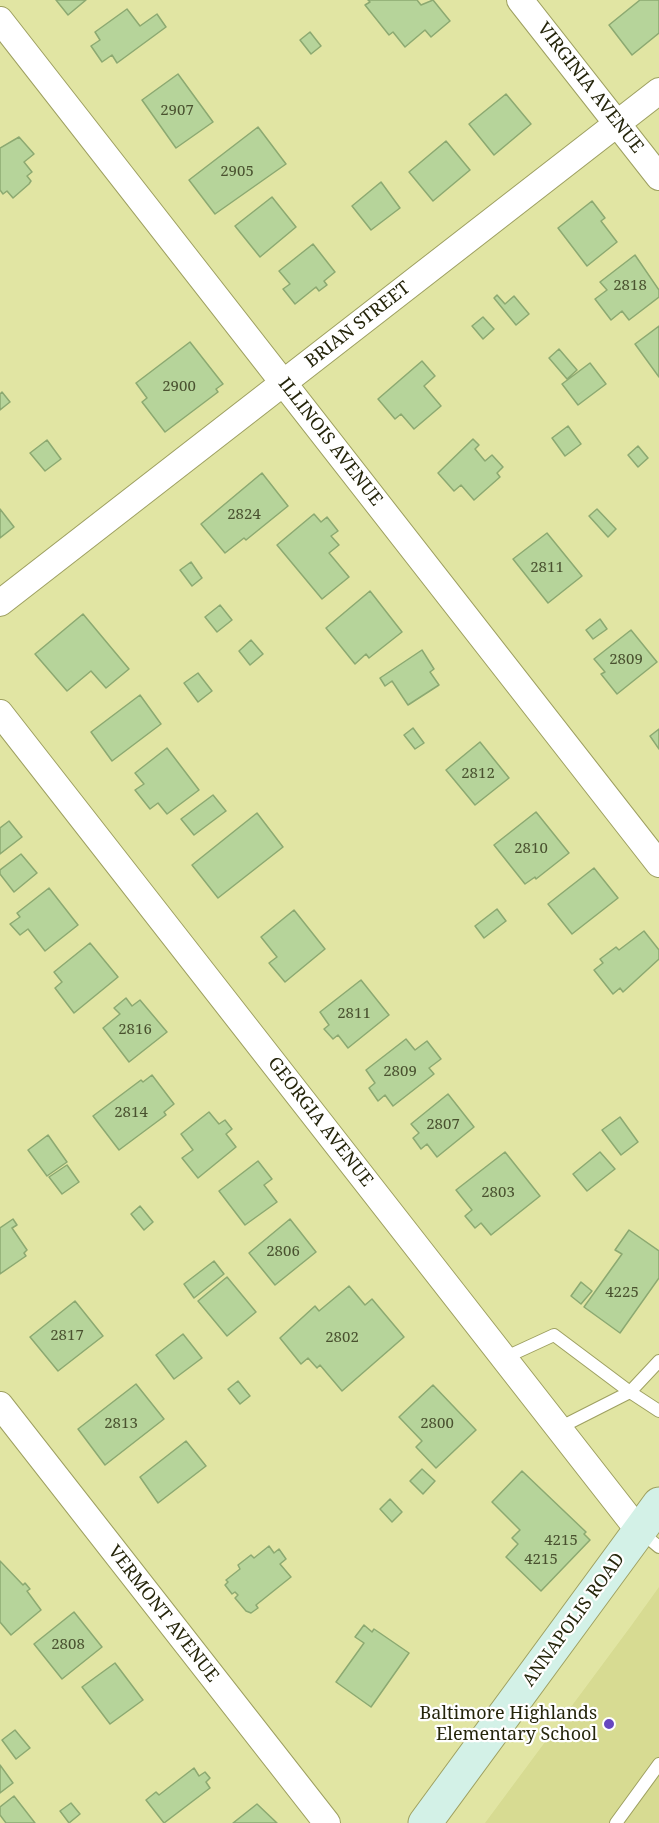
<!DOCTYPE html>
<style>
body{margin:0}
canvas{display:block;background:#e1e5a3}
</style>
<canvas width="659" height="1823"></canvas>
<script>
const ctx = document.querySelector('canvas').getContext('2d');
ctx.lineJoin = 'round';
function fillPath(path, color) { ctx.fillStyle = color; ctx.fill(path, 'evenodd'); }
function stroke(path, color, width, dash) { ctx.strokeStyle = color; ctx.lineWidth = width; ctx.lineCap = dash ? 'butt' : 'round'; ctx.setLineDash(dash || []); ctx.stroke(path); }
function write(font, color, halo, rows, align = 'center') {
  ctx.font = font + ' "Noto Serif",serif'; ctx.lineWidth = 4.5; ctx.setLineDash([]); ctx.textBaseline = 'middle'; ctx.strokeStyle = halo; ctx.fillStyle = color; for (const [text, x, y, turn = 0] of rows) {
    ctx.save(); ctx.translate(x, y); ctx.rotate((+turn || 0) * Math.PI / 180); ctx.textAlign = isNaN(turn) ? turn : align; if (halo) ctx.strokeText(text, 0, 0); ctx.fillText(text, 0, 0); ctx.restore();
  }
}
fillPath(new Path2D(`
 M659 1587V1823H485L631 1626Z`), '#d7db92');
const building = new Path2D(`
 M56 0H86L68 15Z
 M368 0H417L421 5 433 0 450 21 431 37 425 30 405 47 393 32 389 35 365 5 370 2Z
 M640 0H659V33L632 55 609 25Z
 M127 9 140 26 157 14 166 27 117 63 112 55 102 62 91 46 100 40 95 32Z
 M310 32 321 46 311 54 300 40Z
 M178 74 213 122 176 148 142 100Z
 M506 94 531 124 494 155 469 124Z
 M258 127 286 164 215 214 189 180Z
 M19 137 34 154 24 162 32 172 27 176 31 181 29 184 13 198 7 191 3 194 0 190V148Z
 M446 141 470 170 433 201 409 172Z
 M381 182 400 208 371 230 352 206Z
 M272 197 296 227 260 257 235 226Z
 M592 201 605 218 601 221 617 242 587 266 558 228Z
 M313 244 335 272 324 281 327 285 319 291 316 287 295 304 283 289 290 284 279 271Z
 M635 255 659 290V297L629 320 622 311 611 320 595 299 607 290 600 282Z
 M497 295 505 304 514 296 529 314 516 325 494 298Z
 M483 317 494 329 483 339 472 326Z
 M659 326V377L635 344Z
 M190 342 223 384 216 389 218 392 165 432 142 402 147 398 136 383Z
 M559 349 577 370 567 379 549 358Z
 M422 361 435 376 424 386 441 406 414 429 401 414 395 419 378 399Z
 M590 363 606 384 578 405 562 384Z
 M2 392 10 402 0 410V394Z
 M568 426 581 444 565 456 552 438Z
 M473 439 479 445 475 449 485 461 492 455 503 467 497 473 500 477 474 500 461 485 454 491 438 473Z
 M47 440 61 459 45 471 30 453Z
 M638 446 648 458 638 467 628 455Z
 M262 473 288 506 246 540 244 538 225 553 201 524Z
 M0 509 14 527 0 538Z
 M597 509 616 529 608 537 589 516Z
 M314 514 321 522 327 517 338 531 331 536 339 545 329 553 349 577 322 599 277 545Z
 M547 533 582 576 548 603 513 559Z
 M191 562 202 578 192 586 180 570Z
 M370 591 402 632 369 658 366 654 355 664 326 628Z
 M220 605 232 620 217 632 205 617Z
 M83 614 129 669 106 688 91 671 67 691 35 654Z
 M600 619 607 629 593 639 586 630Z
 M631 630 657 662 617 694 601 674 605 672 594 659Z
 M251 640 263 654 250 665 239 651Z
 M422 650 434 669 430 672 439 685 408 705 392 681 385 686 380 678Z
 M198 673 212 691 198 702 184 683Z
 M140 695 161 724 112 761 91 732Z
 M413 728 424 743 415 749 404 735Z
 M659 729V749L650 736Z
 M480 742 509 778 475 805 446 770Z
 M167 748 199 790 167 814 158 803 150 809 135 790 144 784 135 773Z
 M213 795 226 811 194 835 181 819Z
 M536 812 569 853 536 879 535 877 525 884 494 845Z
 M257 813 283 847 218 898 192 865Z
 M9 821 22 837 0 854V828Z
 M21 854 37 873 14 892 0 874V870Z
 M594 868 618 898 572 934 548 904Z
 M49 888 78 925 45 951 28 929 20 935 10 924 20 917 17 913Z
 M497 909 506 921 484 938 475 926Z
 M294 910 325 949 285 982 269 963 277 957 261 937Z
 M644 931 659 950V959L623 992 620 988 613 994 594 970 603 963 600 959 616 947 619 950Z
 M90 943 118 977 74 1013 55 988 62 982 54 972Z
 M361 980 389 1015 348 1048 338 1035 333 1039 324 1029 329 1025 320 1012Z
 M126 998 132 1006 140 1000 167 1032 129 1062 103 1028 120 1014 114 1008Z
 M406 1039 415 1050 427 1041 441 1059 429 1068 434 1074 393 1106 385 1095 378 1101 369 1088 375 1083 366 1070Z
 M152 1075 174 1104 164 1112 166 1115 119 1150 93 1116 141 1080 143 1082Z
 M448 1094 474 1127 437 1157 427 1144 421 1149 413 1138 419 1133 411 1124Z
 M209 1112 219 1124 225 1120 232 1129 226 1134 236 1147 198 1178 182 1158 193 1150 181 1134Z
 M620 1117 638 1142 621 1155 602 1130Z
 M48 1135 67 1162 47 1176 28 1150Z
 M505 1152 540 1196 491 1235 481 1223 475 1228 465 1216 472 1210 456 1190Z
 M600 1152 615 1169 587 1191 573 1174Z
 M258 1161 272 1179 264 1185 277 1202 245 1225 219 1191Z
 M67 1165 79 1182 62 1194 49 1177Z
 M140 1206 153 1222 144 1230 131 1214Z
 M13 1219 17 1225 12 1228 27 1250 24 1253 26 1256 0 1274V1228Z
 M290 1219 316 1252 275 1285 249 1253Z
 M629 1230 659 1251V1278L620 1333 584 1307 622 1254 615 1250Z
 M214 1261 224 1274 194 1298 184 1284Z
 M227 1277 256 1312 227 1336 198 1301Z
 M581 1282 592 1291 581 1304 571 1296Z
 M349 1286 365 1305 372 1299 404 1337 342 1391 320 1365 317 1368 308 1358 301 1364 280 1338 315 1306 319 1311Z
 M75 1301 103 1336 58 1371 30 1337Z
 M183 1334 202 1358 174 1379 156 1355Z
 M238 1381 250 1396 240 1404 228 1389Z
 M136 1384 164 1419 105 1465 78 1429Z
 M433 1385 476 1430 436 1468 416 1447 422 1441 399 1417Z
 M186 1441 206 1466 158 1503 140 1477Z
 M422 1469 435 1481 423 1494 410 1481Z
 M522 1471 586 1532 584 1534 590 1540 541 1591 506 1557 518 1544 512 1538 520 1530 492 1502Z
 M390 1499 402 1512 392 1522 380 1509Z
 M269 1546 274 1553 279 1549 286 1559 280 1564 291 1577 256 1605 258 1608 251 1613 246 1611 235 1598 238 1595 235 1592 232 1594 225 1585 228 1582 226 1580 240 1569 238 1565 251 1555 254 1558Z
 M0 1561 23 1585 25 1583 30 1589 27 1591 41 1610 11 1635 0 1622Z
 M74 1612 102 1647 62 1679 34 1644Z
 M364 1625 372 1632 374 1629 409 1653 371 1707 336 1682 364 1643 355 1637Z
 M115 1663 143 1700 110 1724 82 1687Z
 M15 1730 30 1748 16 1759 2 1740Z
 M0 1765 13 1783 0 1793Z
 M194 1768 199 1776 205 1772 210 1778 206 1782 210 1788 164 1823 146 1800 156 1792 159 1795Z
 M14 1796 35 1823H6L0 1815V1807Z
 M71 1803 80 1814 69 1823 60 1811Z
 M257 1804 277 1823H233Z`);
fillPath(building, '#b6d49a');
stroke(building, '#8ca971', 1.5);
const service = new Path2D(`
 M504 1358 554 1335 630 1392 659 1361
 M559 1428 630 1392 659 1411
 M641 1532 659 1547
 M616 1823 659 1764`);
const minor = new Path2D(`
 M520 0 659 177
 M0 20 659 864
 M0 603 659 91
 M0 713 639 1531
 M0 1405 327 1823`);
const secondary = new Path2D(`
 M425 1823 659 1504`);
stroke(service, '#9ea061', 14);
stroke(minor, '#9ea061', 28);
stroke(secondary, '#9ea061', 35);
stroke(service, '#fff', 12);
stroke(minor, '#fff', 26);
stroke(secondary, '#d3f1e7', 33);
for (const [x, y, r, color] of [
 [609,1724,6,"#6747c0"]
]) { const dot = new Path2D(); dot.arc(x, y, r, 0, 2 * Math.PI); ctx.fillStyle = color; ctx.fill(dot); stroke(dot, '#fff', 2); }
write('15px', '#49512f', null, [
 ["2907",177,111],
 ["2905",237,172],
 ["2818",630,286],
 ["2900",179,387],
 ["2824",244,515],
 ["2811",547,568],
 ["2809",626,660],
 ["2812",478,774],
 ["2810",531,849],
 ["2811",354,1014],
 ["2816",135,1030],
 ["2809",400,1072],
 ["2814",131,1113],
 ["2807",443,1125],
 ["2803",498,1193],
 ["2806",283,1252],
 ["4225",622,1293],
 ["2817",67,1336],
 ["2802",342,1338],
 ["2813",121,1424],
 ["2800",437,1424],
 ["4215",561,1541],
 ["4215",541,1560],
 ["2808",68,1645]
]);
write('18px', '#25250b', '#fff', [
 ["VIRGINIA AVENUE",590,88,52],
 ["BRIAN STREET",358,325,-38],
 ["ILLINOIS AVENUE",330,442,52],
 ["GEORGIA AVENUE",320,1122,52],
 ["VERMONT AVENUE",163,1614,52],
 ["ANNAPOLIS ROAD",574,1620,-54]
]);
write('18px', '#25250b', '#fff', [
 ["Baltimore Highlands",597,1714],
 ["Elementary School",597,1735]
], 'right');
</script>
